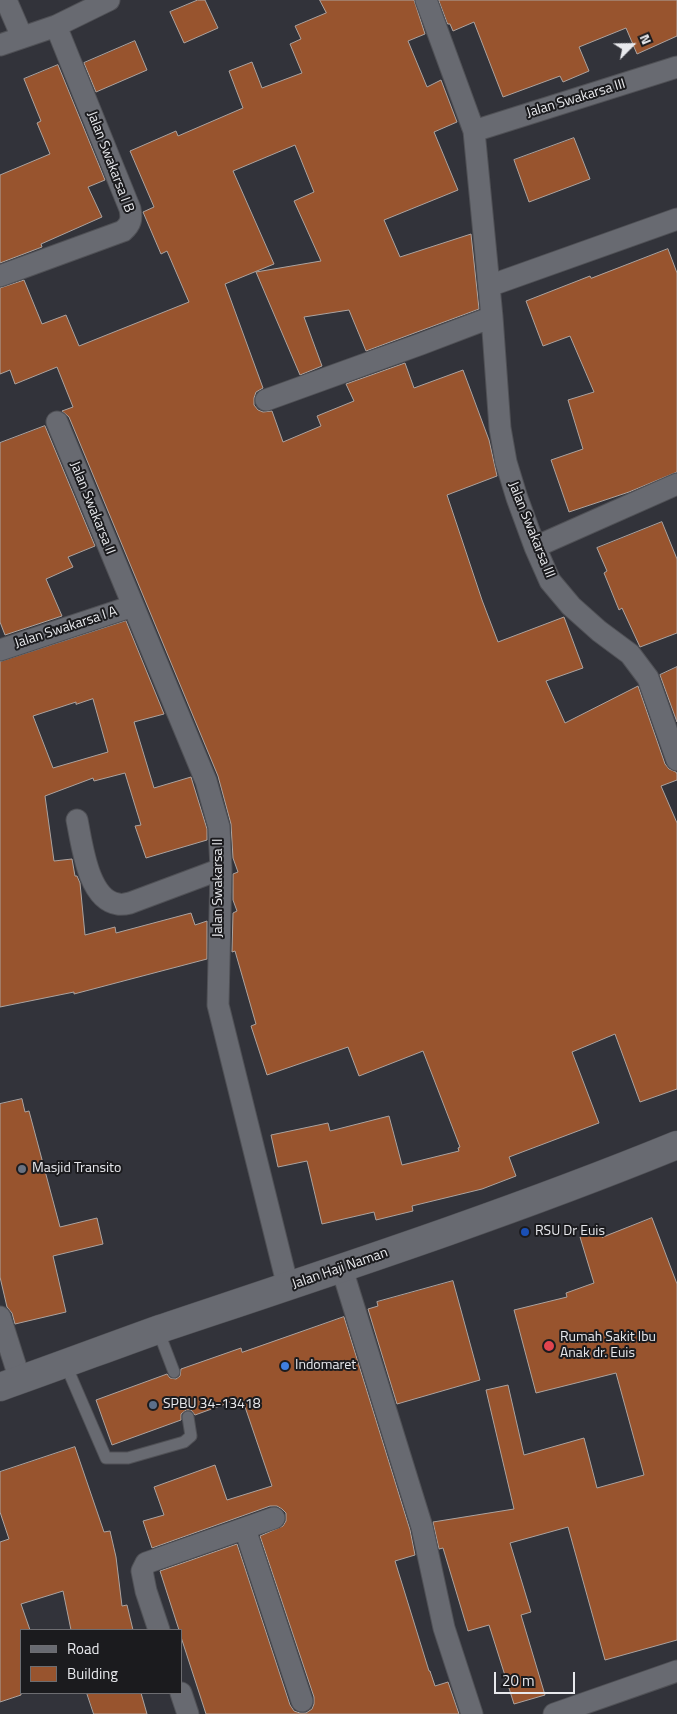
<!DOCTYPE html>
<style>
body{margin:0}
#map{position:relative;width:677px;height:1714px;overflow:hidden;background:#32333a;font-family:"Titillium Web",sans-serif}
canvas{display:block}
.legend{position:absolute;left:20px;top:1629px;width:162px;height:65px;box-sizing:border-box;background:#1b1b1e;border:1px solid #6d6d71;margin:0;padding:6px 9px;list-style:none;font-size:15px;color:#e8e9ed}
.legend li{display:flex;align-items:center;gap:10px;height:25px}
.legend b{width:25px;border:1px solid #6d6d71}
.north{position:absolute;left:607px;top:20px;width:50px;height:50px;-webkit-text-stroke:4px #1b1b1e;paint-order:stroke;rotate:67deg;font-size:14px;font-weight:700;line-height:20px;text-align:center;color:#e8e9ed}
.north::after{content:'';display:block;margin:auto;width:18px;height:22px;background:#e8e9ed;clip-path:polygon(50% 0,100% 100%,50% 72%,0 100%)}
.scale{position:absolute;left:494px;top:1672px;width:81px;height:22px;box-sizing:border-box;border:2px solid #e8e9ed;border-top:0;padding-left:6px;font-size:15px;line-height:18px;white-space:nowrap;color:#e8e9ed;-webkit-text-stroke:4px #1b1b1e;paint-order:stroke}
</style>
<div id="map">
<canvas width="677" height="1714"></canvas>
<ul class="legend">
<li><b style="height:6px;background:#686a71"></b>Road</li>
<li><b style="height:14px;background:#98542e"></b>Building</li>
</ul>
<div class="north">N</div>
<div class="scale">20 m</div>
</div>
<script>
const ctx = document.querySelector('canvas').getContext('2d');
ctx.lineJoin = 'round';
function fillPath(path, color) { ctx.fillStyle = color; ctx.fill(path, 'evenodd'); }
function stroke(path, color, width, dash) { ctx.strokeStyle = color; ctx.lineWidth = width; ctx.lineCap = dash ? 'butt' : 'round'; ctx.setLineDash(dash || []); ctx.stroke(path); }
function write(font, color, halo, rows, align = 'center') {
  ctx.font = font + ' "Titillium Web",sans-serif'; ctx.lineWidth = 4; ctx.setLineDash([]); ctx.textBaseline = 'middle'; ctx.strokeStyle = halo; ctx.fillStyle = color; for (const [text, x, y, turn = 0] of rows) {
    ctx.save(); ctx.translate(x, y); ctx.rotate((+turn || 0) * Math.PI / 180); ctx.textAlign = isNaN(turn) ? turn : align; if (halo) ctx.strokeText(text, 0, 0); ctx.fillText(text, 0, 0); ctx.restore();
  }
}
const building = new Path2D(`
 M198 0H205L218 28 184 43 170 12Z
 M320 0H414L425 34 408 41 427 87 441 80 457 122 434 132 458 190 384 220 400 257 471 234 479 309 366 351 349 310 304 317 322 366 300 375 256 272 321 261 294 201 314 192 295 145 233 171 274 264 225 284 263 388 256 392 254 398V405L258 410 263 412 272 411 283 442 321 426 317 416 354 401 346 384 405 363 414 388 463 370 489 440 497 476 447 495 482 600 498 642 564 617 583 668 546 681 565 723 638 686 665 764 669 769 676 772 677 774V780L661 786 677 823V1089L640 1102 615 1034 572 1052 599 1123 509 1157 516 1176 482 1189 412 1206 413 1211 376 1220 374 1212 322 1224 307 1161 278 1167 271 1135 328 1123 330 1131 389 1116 402 1165 459 1151 458 1148 460 1147 423 1051 359 1076 348 1047 267 1075 251 1026 256 1024 235 951 232 952 233 913 237 911 233 900V874L238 872 233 858 231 824 218 776 69 417 62 411 73 407 57 367 15 384 10 370 0 374V288L24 280 42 324 66 315 79 346 189 302 167 251 161 254 143 212 154 207 130 151 176 131 178 136 243 108 229 71 252 62 262 88 302 73 290 44 301 39 295 26 326 13Z
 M439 0H677V36L637 54 626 28 579 47 589 71 563 82 560 76 503 97 474 22 453 31 450 24H448Z
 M135 41 147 70 96 92 84 63Z
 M58 65 105 180 88 187 102 217 41 244 42 247 0 263V175L50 154 37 123 41 121 24 79Z
 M574 138 590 179 529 202 514 160Z
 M668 249 677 273V472L629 492 569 512 551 460 583 449 568 400 594 392 570 336 543 346 526 301 590 276 591 278Z
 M45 426 95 546 68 557 73 567 46 579 62 616 5 635 0 622V443Z
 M662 522 677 559V633L640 647 622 608 619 610 604 573 607 571 597 548Z
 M126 621 164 714 134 722 154 788 191 777 207 829V840L146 858 135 826 141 825 125 773 94 781 93 778 45 796 54 861 72 859 75 876H77L80 883 85 935 115 927 116 933 191 913 195 925 207 921V959L74 994V992L0 1007V662ZM93 699 108 752 53 768 33 716 76 702V704Z
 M677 667V722L660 675Z
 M22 1099 25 1112 29 1111 60 1227 97 1218 103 1244 53 1256 66 1312 15 1324 12 1313 7 1307 0 1277V1104Z
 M652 1218 677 1284V1640L605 1660 568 1527 510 1543 531 1612 521 1615 545 1695 514 1704 489 1625 468 1631 443 1548 439 1549 433 1522 514 1509 486 1390 508 1385 524 1455 584 1438 597 1488 644 1475 616 1373 536 1393 514 1310 567 1297 566 1293 594 1283 580 1237 600 1231 602 1237Z
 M453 1281 480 1380 397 1404 368 1309 378 1306 377 1302Z
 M344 1317 410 1530 415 1555 395 1561 429 1671H430L435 1686 448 1682 459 1714H206L181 1637V1630H179L160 1571 237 1544 290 1705 294 1711 300 1713H306L312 1709 314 1704V1697L260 1536 283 1526 286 1521V1513L282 1509 277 1506H270L152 1548 143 1521 164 1515 154 1487 215 1465 227 1500 272 1486 242 1398 195 1415 191 1410H186L181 1414V1420L112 1445 96 1400 167 1374 170 1378 176 1379 180 1376 181 1369 241 1348 242 1352Z
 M75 1447 104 1532 110 1531 116 1557 122 1606 127 1605 133 1630H71L63 1591 21 1604 30 1630H21V1695L0 1702V1542L9 1539 0 1512V1472Z
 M87 1693H141L147 1714H94Z`);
fillPath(building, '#98542e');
stroke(building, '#aca39f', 1);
const service = new Path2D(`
 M158 1330 174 1372
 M65 1363 106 1458H128L184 1442 191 1436 188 1417`);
const minor = new Path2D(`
 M6 0 22 37
 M426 0 474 131 492 317 500 428 506 462 517 498 535 547 550 581 571 606 599 631 630 654 648 678 677 760
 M0 45 56 26 109 0
 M474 131 677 67
 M0 276 123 231C131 224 132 219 130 209L56 26
 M489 286 677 219
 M266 400 421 344 492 317
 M57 422 206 781 219 827 221 869 218 1005 288 1287
 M535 547 677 484
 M0 650 133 606
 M77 820C82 844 88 900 118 904 122 905 126 904 130 903L221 869
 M342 1269 422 1527 444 1628 472 1714
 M0 1317 20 1380
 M245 1529 302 1701
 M159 1630 146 1591 142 1571 146 1563 274 1518
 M181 1693 188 1714
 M554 1714 677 1671`);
const tertiary = new Path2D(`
 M0 1387C54 1368 107 1348 160 1329 333 1271 508 1214 677 1145`);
stroke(service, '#505156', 13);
stroke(minor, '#505156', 23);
stroke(tertiary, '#505156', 29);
stroke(service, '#686a71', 11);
stroke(minor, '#686a71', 21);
stroke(tertiary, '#686a71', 28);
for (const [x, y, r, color] of [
 [22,1169,5,"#6b7280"],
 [525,1232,5,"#1a4fb4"],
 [549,1346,6,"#e0444e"],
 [285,1366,5,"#3f7fe0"],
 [153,1405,5,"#5c6f8a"]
]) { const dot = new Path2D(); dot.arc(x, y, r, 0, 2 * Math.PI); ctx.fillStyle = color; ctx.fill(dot); stroke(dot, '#1b1b1e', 2); }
write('14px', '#e8e9ed', '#1b1b1e', [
 ["Jalan Swakarsa III",576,99,-17],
 ["Jalan Swakarsa I B",110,162,69],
 ["Jalan Swakarsa II",92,508,68],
 ["Jalan Swakarsa III",531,530,68],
 ["Jalan Swakarsa I A",66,628,-18],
 ["Jalan Swakarsa II",219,888,-90],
 ["Jalan Haji Naman",340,1269,-19]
]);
write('14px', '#e8e9ed', '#1b1b1e', [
 ["Masjid Transito",32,1169],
 ["RSU Dr Euis",535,1232],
 ["Rumah Sakit Ibu",560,1338],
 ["Anak dr. Euis",560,1354],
 ["Indomaret",295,1366],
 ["SPBU 34-13418",163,1405]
], 'left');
</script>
